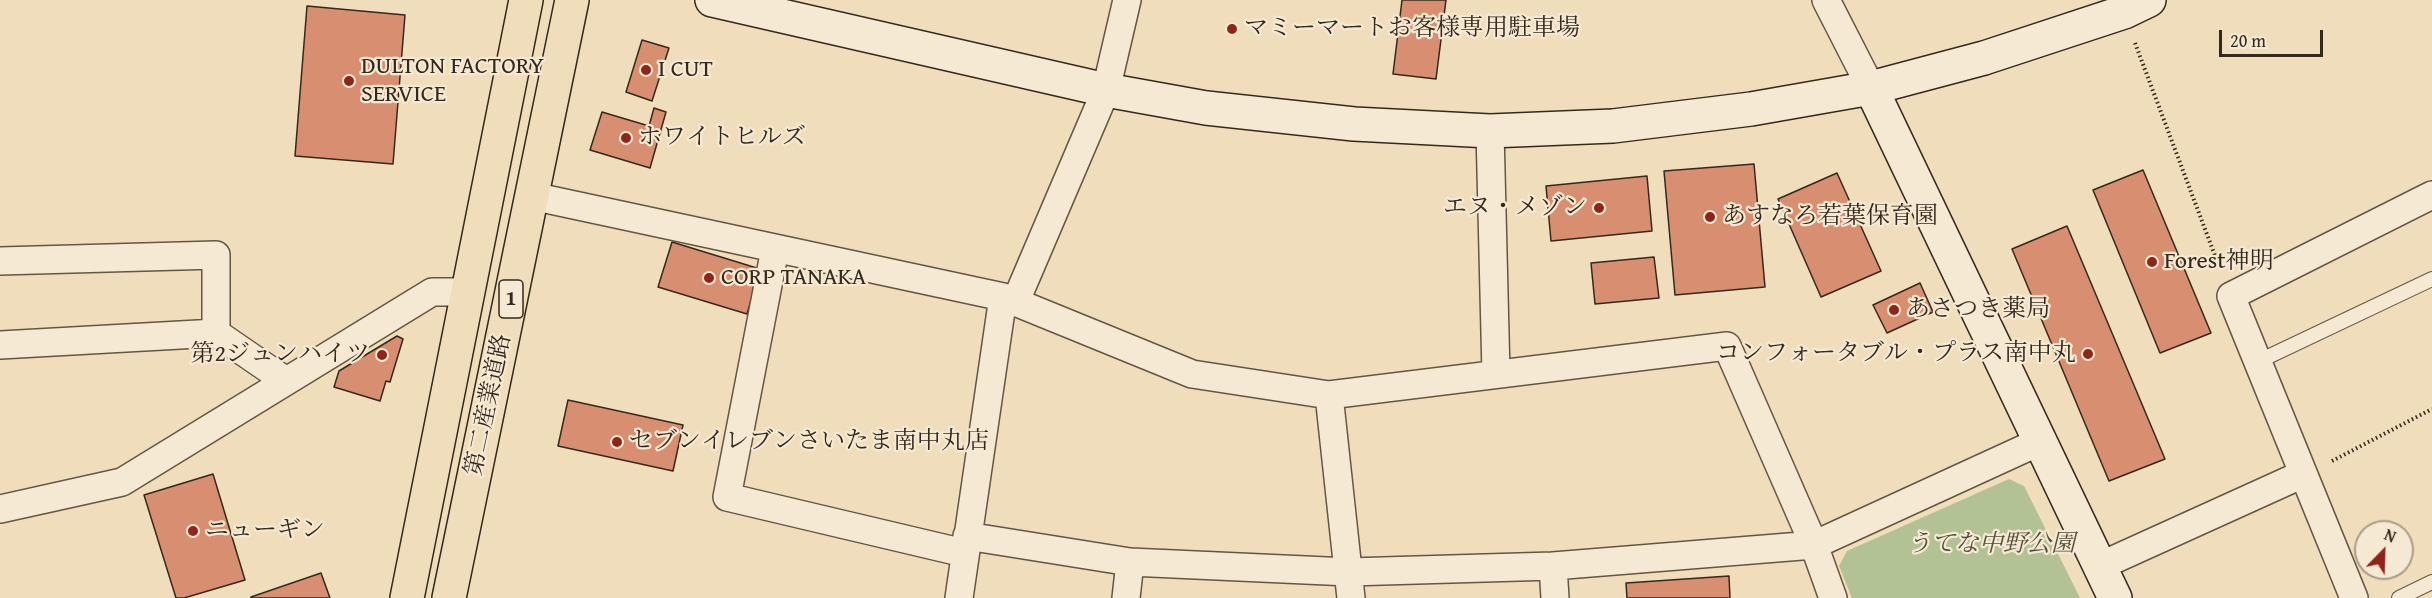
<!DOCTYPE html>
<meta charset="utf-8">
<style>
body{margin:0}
#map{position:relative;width:2432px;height:598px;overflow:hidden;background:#f0ddbb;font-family:"Gentium Book Plus",serif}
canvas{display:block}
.north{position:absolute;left:2354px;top:520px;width:60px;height:60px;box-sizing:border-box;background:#f5e9d3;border:2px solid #a89c8a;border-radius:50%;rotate:23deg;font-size:16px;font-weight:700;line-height:24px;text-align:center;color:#34291c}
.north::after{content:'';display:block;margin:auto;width:21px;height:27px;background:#8f2418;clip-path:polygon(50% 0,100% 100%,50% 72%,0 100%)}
.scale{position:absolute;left:2219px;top:30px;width:104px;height:27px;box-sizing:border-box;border:3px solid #34291c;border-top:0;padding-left:8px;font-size:18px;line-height:21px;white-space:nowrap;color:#34291c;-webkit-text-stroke:4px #f5e9d3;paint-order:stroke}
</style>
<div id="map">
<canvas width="2432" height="598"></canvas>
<div class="north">N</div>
<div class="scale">20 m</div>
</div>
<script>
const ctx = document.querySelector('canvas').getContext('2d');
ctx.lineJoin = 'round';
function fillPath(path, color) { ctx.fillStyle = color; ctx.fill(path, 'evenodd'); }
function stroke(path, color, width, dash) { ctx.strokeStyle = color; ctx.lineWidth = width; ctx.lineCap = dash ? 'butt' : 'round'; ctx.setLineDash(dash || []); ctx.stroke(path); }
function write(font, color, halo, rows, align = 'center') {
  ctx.font = font + ' "Gentium Book Plus","Noto Serif JP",serif'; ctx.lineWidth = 4.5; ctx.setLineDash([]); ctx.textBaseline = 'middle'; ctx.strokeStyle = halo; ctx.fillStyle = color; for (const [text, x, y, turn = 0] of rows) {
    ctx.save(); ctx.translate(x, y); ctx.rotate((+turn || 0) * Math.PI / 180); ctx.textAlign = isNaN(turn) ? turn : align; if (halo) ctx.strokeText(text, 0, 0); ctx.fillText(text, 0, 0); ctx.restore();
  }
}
fillPath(new Path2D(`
 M2009 479 2024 486 2080 598H1852L1839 566 1847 551Z`), '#b3c295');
const building = new Path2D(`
 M1402 0H1446L1436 79 1393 74Z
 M307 6 405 15 393 164 295 156Z
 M642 40 669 48 652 101 626 92Z
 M654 108 666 112 650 168 590 150 602 112 649 126Z
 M1754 164 1765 287 1675 295 1664 171Z
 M2143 170 2211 333 2160 353 2093 190Z
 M1837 173 1881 271 1821 297 1778 199Z
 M1647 176 1652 231 1551 241 1546 186Z
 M2067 226 2165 459 2109 481 2012 249Z
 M672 242 760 269 747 314 658 287Z
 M1654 257 1659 298 1595 304 1591 263Z
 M1920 283 1933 312 1887 333 1873 305Z
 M397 336 403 339 390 382 386 381 380 401 334 387 339 371Z
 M568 400 683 425 673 471 558 446Z
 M213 474 245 580 184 598H176L144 495Z
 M321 573 330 598H251V597Z
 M1729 576 1730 598H1627L1626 583Z`);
fillPath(building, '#d88e71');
stroke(building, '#34291c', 1.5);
const lane = new Path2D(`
 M2257 362 2432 279
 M2399 598 2432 582`);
const street = new Path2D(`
 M1826 0 1871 88
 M1490 131 1496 374
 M532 196 1003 297 1192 374 1329 395 1727 346 1814 545 1833 598
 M775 249 727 497 964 553
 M0 261 216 255V333L0 345
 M1015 303 1106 90 1127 0
 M216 333 286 381
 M1329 395 1351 598
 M0 509 122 482 432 292H468
 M967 536 1130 562 1349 572 1553 566 1555 598
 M1553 566 1814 545 2041 441
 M2100 566 2303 474
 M959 598 1003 297
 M1126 598 1130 562
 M2354 598 2231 296 2432 195`);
const secondary = new Path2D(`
 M712 0 1106 90 1206 108 1354 124 1490 131 1613 126 1751 109 1871 88 1984 58 2124 12 2149 0
 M1871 88 2115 598`);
const primary = new Path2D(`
 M407 598 526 0
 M449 598 572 0`);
stroke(lane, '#635644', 16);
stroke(street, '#635644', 30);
stroke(secondary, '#34291c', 36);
stroke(primary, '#34291c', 36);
stroke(new Path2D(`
 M2135 43 2220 269
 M2332 461 2432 409`), '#34291c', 4, [1.5, 3]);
stroke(lane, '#f5e9d3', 14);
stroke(street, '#f5e9d3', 27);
stroke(secondary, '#f5e9d3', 33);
stroke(primary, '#f0ddbb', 33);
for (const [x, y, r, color] of [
 [1232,29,6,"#8f2418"],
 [646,70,6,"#8f2418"],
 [349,81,6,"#8f2418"],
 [626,138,6,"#8f2418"],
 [1599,208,6,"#8f2418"],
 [1710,217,6,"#8f2418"],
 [2152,262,6,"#8f2418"],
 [709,278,6,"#8f2418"],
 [1894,310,6,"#8f2418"],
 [2088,354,6,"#8f2418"],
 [382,355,6,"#8f2418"],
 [617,442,6,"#8f2418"],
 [193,531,6,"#8f2418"]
]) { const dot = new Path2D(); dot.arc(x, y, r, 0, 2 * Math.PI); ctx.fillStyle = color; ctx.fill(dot); stroke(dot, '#f5e9d3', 2); }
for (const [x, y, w] of [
 [511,299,24]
]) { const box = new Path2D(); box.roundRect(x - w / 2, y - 19, w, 38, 4.5); ctx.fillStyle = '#f5e9d3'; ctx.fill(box); stroke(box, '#34291c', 1.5); }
write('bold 22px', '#34291c', null, [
 ["1",511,299]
]);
write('24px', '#34291c', '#f5e9d3', [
 ["マミーマートお客様専用駐車場",1244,29],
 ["DULTON FACTORY",361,67],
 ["SERVICE",361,95],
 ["I CUT",658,70],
 ["ホワイトヒルズ",638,138],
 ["エヌ・メゾン",1587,208,"right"],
 ["あすなろ若葉保育園",1722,217],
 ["Forest神明",2164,262],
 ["CORP TANAKA",721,278],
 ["あさつき薬局",1906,310],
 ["コンフォータブル・プラス南中丸",2076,354,"right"],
 ["第2ジュンハイツ",370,355,"right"],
 ["セブンイレブンさいたま南中丸店",629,442],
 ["ニューギン",205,531]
], 'left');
write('24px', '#34291c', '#f5e9d3', [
 ["第二産業道路",489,405,-78]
]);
write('italic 24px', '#544f3a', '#f5e9d3', [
 ["うてな中野公園",1991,545]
]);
</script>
